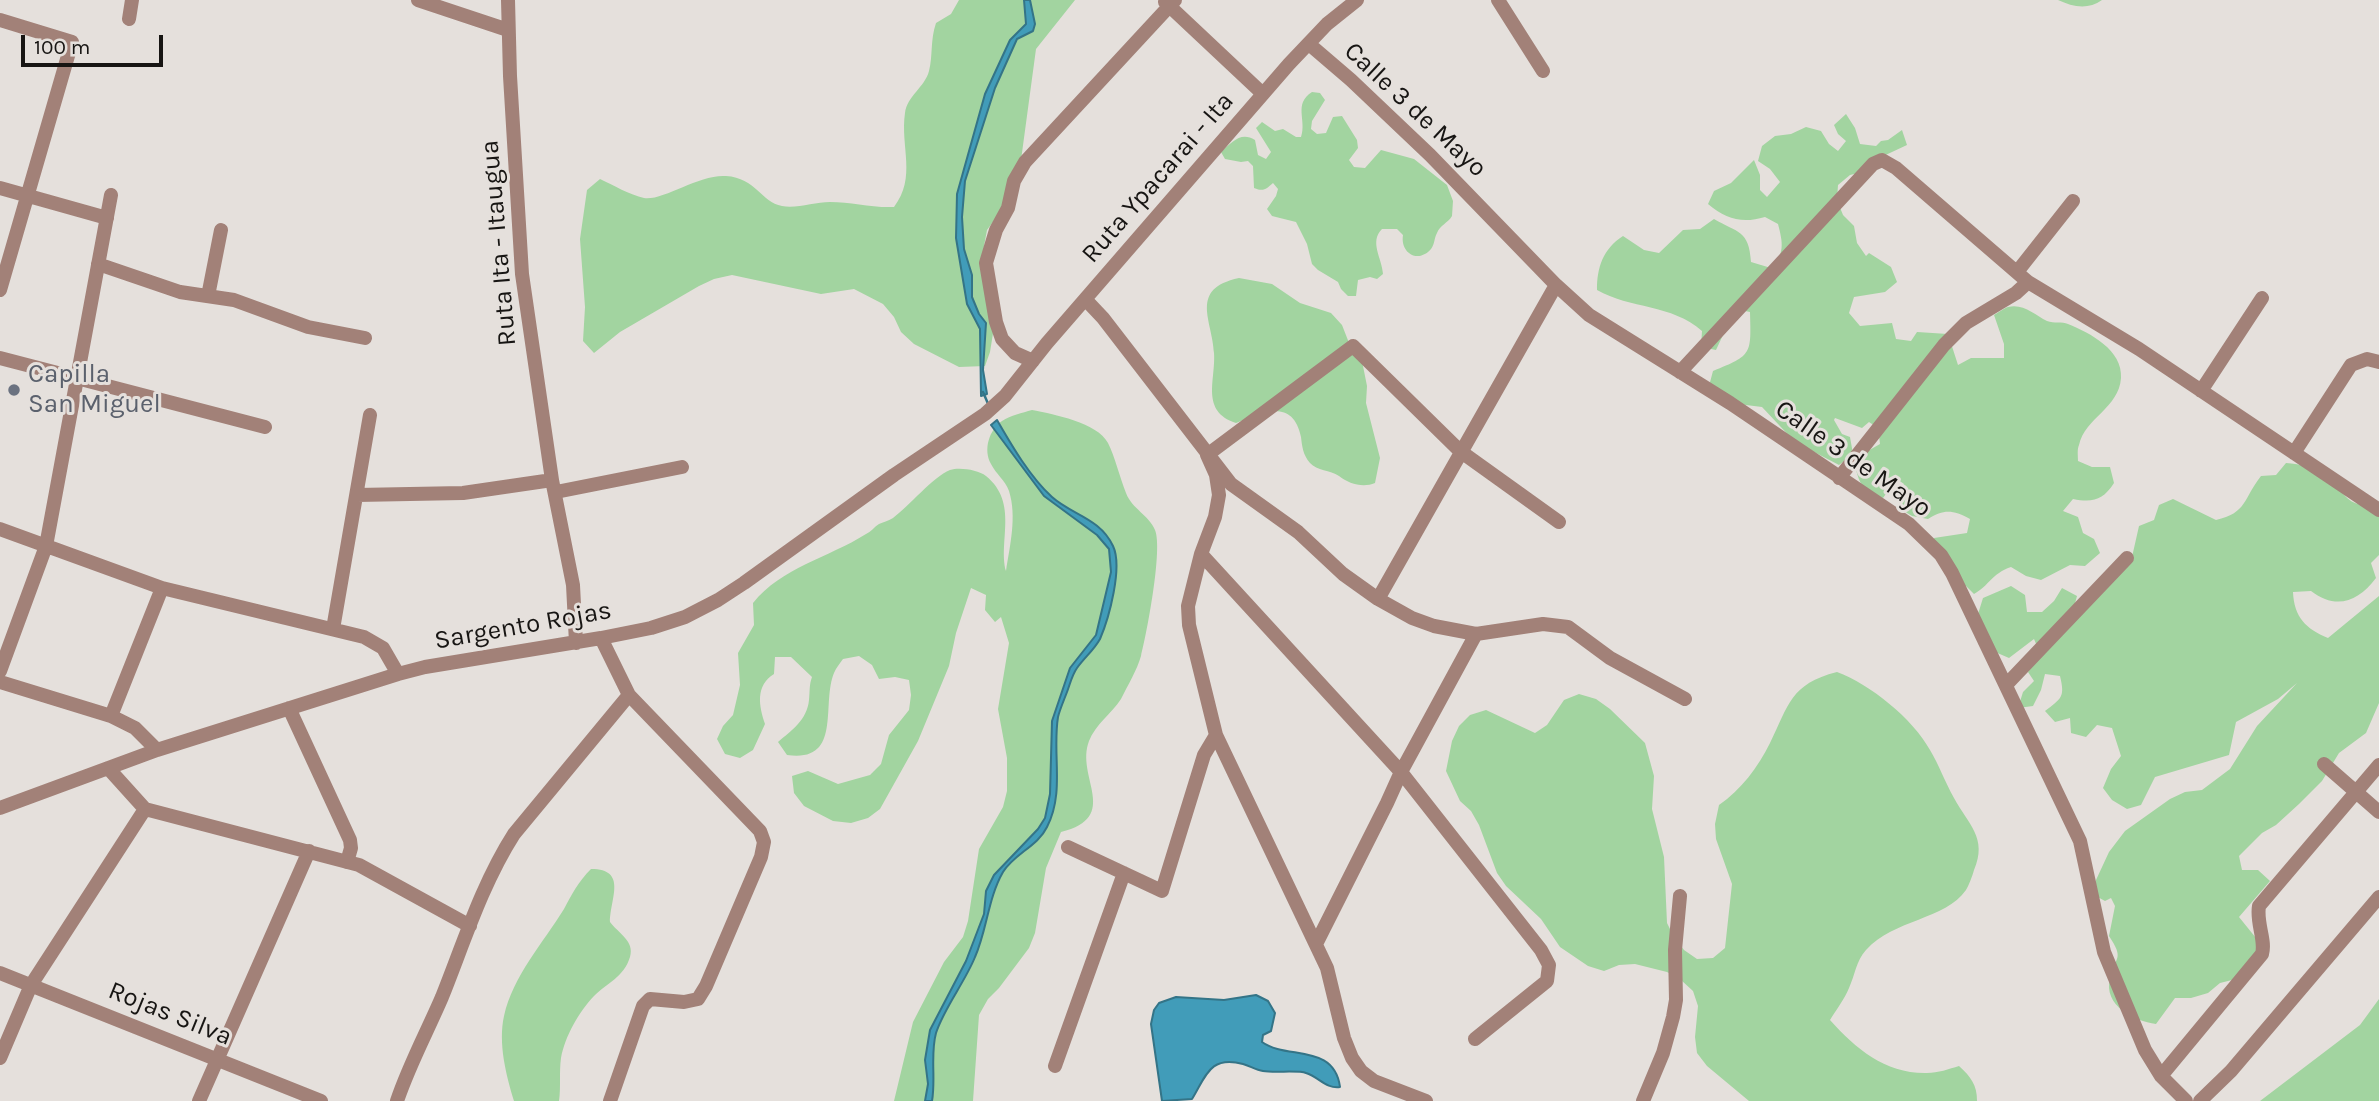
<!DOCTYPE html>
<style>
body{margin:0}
#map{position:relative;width:2379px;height:1101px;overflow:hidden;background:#e5e0dc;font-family:Karla,sans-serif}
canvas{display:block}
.scale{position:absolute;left:21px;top:35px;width:142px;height:32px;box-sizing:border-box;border:4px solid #171513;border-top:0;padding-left:9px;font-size:21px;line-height:24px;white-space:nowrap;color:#171513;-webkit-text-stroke:5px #e5e0dc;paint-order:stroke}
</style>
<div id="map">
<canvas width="2379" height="1101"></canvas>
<div class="scale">100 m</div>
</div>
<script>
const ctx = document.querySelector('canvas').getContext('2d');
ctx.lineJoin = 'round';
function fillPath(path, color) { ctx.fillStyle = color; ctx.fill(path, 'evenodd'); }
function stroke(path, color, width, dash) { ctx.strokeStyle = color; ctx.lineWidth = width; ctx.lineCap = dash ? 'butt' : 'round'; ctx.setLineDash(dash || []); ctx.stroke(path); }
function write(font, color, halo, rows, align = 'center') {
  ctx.font = font + ' Karla,sans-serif'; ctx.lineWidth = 6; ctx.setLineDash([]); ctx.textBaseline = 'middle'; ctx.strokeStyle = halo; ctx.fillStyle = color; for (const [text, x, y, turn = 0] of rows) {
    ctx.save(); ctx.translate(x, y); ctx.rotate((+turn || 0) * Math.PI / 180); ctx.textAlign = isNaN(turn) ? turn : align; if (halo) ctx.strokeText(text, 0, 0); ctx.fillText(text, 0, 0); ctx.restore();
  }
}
fillPath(new Path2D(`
 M959 0H1075L1036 49 1019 175 1015 192 987 230 984 246 983 261 995 321 990 352 985 366 959 367 914 344 901 332 894 317 883 304 854 289 821 294 732 275 714 279 699 286 620 332 594 353 583 341 585 307 580 239 587 190 600 179C613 185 630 195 644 198 663 201 699 174 726 176 756 178 761 202 782 206 796 209 815 202 830 202 851 202 872 208 894 207 917 177 900 147 905 113 907 96 925 87 929 71 933 55 930 41 936 23L951 14Z
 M2058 0H2102C2088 10 2073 7 2058 0Z
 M1312 92 1320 93 1325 100 1312 121 1311 129 1317 134 1326 133 1333 117 1342 116 1357 140 1358 148 1349 160 1354 167 1365 168 1381 150 1414 159 1447 185 1453 201 1452 216C1448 223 1440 225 1437 233 1434 238 1435 244 1431 249 1418 264 1400 253 1403 235L1397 229H1382C1369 242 1382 258 1383 274L1377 279 1370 277 1358 280 1356 296H1348L1341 289 1338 282 1318 270 1312 264 1307 244 1296 222 1272 216 1267 209 1276 196 1278 189 1273 183C1266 189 1264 192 1254 188L1253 166 1248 161 1241 162 1225 159 1221 152C1232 142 1241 131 1255 140L1258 155 1266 159 1271 152 1256 128 1262 122 1275 131 1283 129 1296 137H1301C1307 120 1293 104 1312 92Z
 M1846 114 1855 128 1860 144 1876 146 1881 141 1888 140 1902 130 1907 145 1877 159 1867 171 1850 175 1838 185 1837 200 1843 215 1854 226 1857 243 1866 256 1869 253 1891 267 1897 282 1885 292 1854 297 1849 313 1860 326 1892 323 1896 339 1911 341 1917 332 1948 334 1958 365 1971 358H2004V344L1994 315C1998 313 2004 308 2008 307 2023 303 2035 315 2047 321 2054 324 2062 321 2068 324 2090 333 2123 350 2121 378 2119 408 2085 418 2079 445 2077 449 2078 456 2078 461L2092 467H2110L2114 483C2103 500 2093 503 2073 499L2063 511 2078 517 2083 533 2094 539 2100 553 2085 566 2070 565 2041 580 2026 576 2011 567C1991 574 1990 585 1974 594L1966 586 1961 587 1935 553 1934 538 1967 533 1970 519C1953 510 1944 509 1928 519L1912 516 1899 508 1898 493 1904 484 1897 479 1883 498C1863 492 1858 483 1855 463L1866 452 1880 444 1878 428 1869 422 1862 428 1835 418 1834 420 1842 434 1850 437 1853 454 1839 465 1795 442 1762 407 1730 403 1709 386 1713 371C1753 355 1751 354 1750 312L1735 309 1716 350 1701 347 1702 331C1672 304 1630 309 1597 290 1597 267 1603 249 1623 236L1644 250 1659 253 1683 230 1700 229 1714 219C1738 233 1749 230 1751 262L1771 268C1785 254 1783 243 1778 224L1765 217C1742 224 1726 219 1708 204L1714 191 1731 183 1754 160 1760 175V190L1767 197 1780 182 1770 169 1758 161 1762 146 1775 136 1791 134 1806 127 1821 131 1829 144 1838 151 1846 141 1838 134 1834 125Z
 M1239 278 1272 284 1300 303 1331 313 1342 325 1351 348 1362 361 1367 386 1366 403 1380 458 1375 483C1363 488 1349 484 1339 476 1330 470 1317 471 1310 463 1303 455 1302 446 1301 437 1293 398 1263 412 1236 423 1200 411 1216 380 1214 353 1213 321 1188 289 1239 278Z
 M1032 410C1053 414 1098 423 1108 443 1115 457 1120 478 1126 493 1132 509 1149 515 1155 530 1163 549 1147 633 1141 656 1137 670 1128 685 1121 699 1112 713 1095 725 1089 741 1075 777 1122 817 1061 832L1046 868 1035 933 1029 948 999 988 988 999 979 1015 973 1101H894L913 1022 944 962 963 937 968 921 979 849 1003 807 1007 791V758L998 709 1009 643 1001 617 995 622 985 610 986 595 971 588 956 633 949 666 918 741 880 809 868 818 851 823 833 821 804 806 794 793 792 776 808 771 838 784 870 775 881 764 889 735 909 710 911 695 909 680 895 677 879 679 872 665 859 656 843 659C840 663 836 668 834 673 821 704 843 763 787 755L778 742C792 730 807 720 809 700 810 691 809 685 812 677L791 657H775L774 674C755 686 759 706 765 724L753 750 740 758 725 754 717 739 723 726 733 715 740 685 738 653 754 625 753 603C782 567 828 558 866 534 871 532 874 527 879 524 883 522 888 521 893 518 909 506 933 477 950 470 960 467 978 470 986 476 1019 503 998 541 1006 571 1010 545 1017 517 1009 491 1005 480 996 474 991 464 983 450 989 430 1002 421 1011 415 1022 413 1032 410Z
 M2286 463C2300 464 2317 468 2328 478 2348 495 2348 511 2379 502V555L2371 563 2376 578C2358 602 2336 610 2311 591L2293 592C2294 617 2306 629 2328 638L2379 596V703L2366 733 2339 753 2322 781 2299 804 2276 825 2262 833 2239 856 2242 870H2258L2270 881 2239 917 2260 943 2252 975 2220 983 2208 993 2191 998H2175L2156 1024C2134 1021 2103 1006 2110 978 2115 956 2125 960 2109 936L2115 906 2111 898 2105 901 2094 895 2096 880 2109 852 2125 831 2170 799 2185 792 2202 790 2230 769 2257 726 2297 683 2278 699 2236 722 2229 755 2155 777 2141 805 2127 809 2112 800 2103 788 2111 769 2121 756 2112 728 2097 725 2086 737 2071 733 2070 718 2055 722 2045 711C2062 698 2065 697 2060 676L2045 674 2041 690 2033 706 2018 708 2023 692 2034 681 2028 672 2040 653 2034 639 2009 658 1979 645 1973 630 1983 598 2011 586 2025 595 2027 612H2042L2054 601 2062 588 2077 596 2073 611 2132 557 2139 526 2154 520 2159 505 2173 499 2216 520C2247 513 2243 499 2261 476L2276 475Z
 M1837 672C1870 684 1913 719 1930 750 1939 765 1945 782 1954 798 1968 824 1988 838 1974 870 1972 877 1969 885 1966 890 1945 920 1894 919 1866 950 1856 961 1855 975 1849 988 1844 1000 1836 1010 1830 1020 1856 1049 1886 1074 1927 1073 1938 1073 1949 1069 1959 1066 1971 1077 1977 1085 1977 1101H1749L1707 1066 1697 1053 1695 1037 1698 1006 1693 991 1681 980 1667 972 1635 964 1619 965 1604 971 1588 966 1560 947 1541 919 1506 886 1497 873 1479 825 1471 811 1460 801 1446 771 1452 741 1459 726 1470 715 1486 710 1535 733 1547 725 1564 700 1579 694 1596 699 1610 709 1645 743 1654 776 1652 809 1664 857 1667 923 1674 937 1684 950 1697 959 1713 958 1725 948 1732 884 1716 839 1715 824 1719 805C1741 790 1758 767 1770 743 1789 705 1790 684 1837 672Z
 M591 869C628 869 610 899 610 922 618 933 635 941 630 957 624 977 607 983 594 996 579 1012 565 1036 561 1058 559 1072 561 1087 559 1101H514C506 1075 498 1043 504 1016 513 976 543 943 564 909 572 894 578 882 591 869Z
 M2379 999V1101H2260L2360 1025Z`), '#a2d4a0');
const water = new Path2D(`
 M1024 0H1030L1035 24 1033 31 1017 39 995 88 965 181 962 217 964 249 972 275V297L979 314 986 323 983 370 987 394 981 396 980 329 967 304 956 238 957 194 985 94 1010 40 1026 24Z
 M997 420C1012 446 1030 477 1052 497 1072 515 1100 518 1113 546 1123 567 1109 618 1100 639 1094 650 1084 658 1077 668 1072 675 1070 684 1067 692 1064 700 1060 709 1058 717 1052 754 1065 792 1047 827 1038 846 1014 854 1003 872 988 898 987 930 975 957 965 982 944 1008 936 1033 930 1055 936 1078 932 1101H925L928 1084 925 1060 930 1030 966 961 984 914 986 891 994 875 1038 829 1045 818 1050 794 1052 721 1070 668 1096 635 1111 572 1109 549 1097 535 1044 496 991 425Z
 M1256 995 1268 1001 1275 1013 1271 1031 1263 1035 1262 1042C1287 1060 1334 1043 1340 1087 1326 1089 1319 1077 1306 1073 1299 1070 1274 1073 1263 1071 1256 1070 1250 1066 1243 1064 1210 1055 1206 1076 1192 1099L1162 1101 1151 1024 1154 1010 1159 1003 1176 997 1224 1000Z`);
fillPath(water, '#419cb9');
stroke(water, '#347487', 2);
stroke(new Path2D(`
 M983 392 989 406`), '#347487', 2.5);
stroke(new Path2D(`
 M418 0 508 30
 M508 0 510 76 522 274 552 480 573 585 576 643
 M1498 0 1543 71
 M1165 2 1263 94
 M129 19 132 0
 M0 20 72 42 0 290
 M1309 44 1351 80 1430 155 1556 285 1589 315 1730 403 1909 524 1941 555 1952 573 2080 841 2104 952 2145 1050 2161 1076 2186 1101
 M0 188 107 218
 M98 264 180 292 234 300 308 327 365 338
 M2017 272 2073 201
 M208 296 221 230
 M1086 300 1103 318 1231 484 1298 532 1343 574 1378 599 1412 618 1434 626 1476 634 1543 624 1568 627 1610 658 1685 699
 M0 358 265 427
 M1033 361 1015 353 1002 339 996 322 986 263 996 230 1008 208 1014 181 1025 162 1175 0
 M1680 372 1873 164 1882 160 1896 168 2028 282 2139 349 2379 510
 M2201 391 2262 298
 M2294 453 2351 365 2367 359 2379 362
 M1839 478 1944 345 1966 323 2016 293 2028 282
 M556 492 682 467
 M357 495 463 493 552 480
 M0 529 162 588 364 637 383 648 398 674
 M1201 554 1401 772 1541 950 1549 965 1547 981 1475 1039
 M1378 599 1556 285
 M333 629 370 415
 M601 638 629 695 760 831 764 842 761 857 706 986 698 999 684 1002 650 999 643 1006 610 1101
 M0 671 46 546 111 195
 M0 682 111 716 135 728 157 750
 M2006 685 2127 558
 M289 708 350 840 351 848 347 862
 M111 716 162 588
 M2324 764 2379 812
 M108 768 145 809 359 865 470 926
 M0 808 157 750 398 674 425 667 601 638 651 628 685 617 718 600 744 583 894 475 985 414 1005 396 1047 343 1289 64 1327 24 1357 0
 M1068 847 1162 891 1204 755 1216 735
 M1316 944 1387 803 1401 772 1476 634
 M0 973 321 1101
 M0 1058 31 985 145 809
 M1055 1066 1124 873
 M2161 1076 2262 954C2266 940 2256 923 2259 906L2379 765
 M199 1101 309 851
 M397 1101C409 1065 427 1032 442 997 464 942 482 884 514 834L629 695
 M1426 1101 1374 1081 1361 1071 1352 1058 1344 1038 1327 968 1216 735 1189 625 1188 606 1201 554 1215 517 1219 495 1216 475 1207 455 1353 346 1460 451 1559 522
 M1643 1101 1663 1053 1673 1017 1676 1000 1675 950 1680 896
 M2200 1101 2231 1071 2379 897`), '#a28178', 14);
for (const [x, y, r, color] of [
 [14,390,7,"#6b7280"]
]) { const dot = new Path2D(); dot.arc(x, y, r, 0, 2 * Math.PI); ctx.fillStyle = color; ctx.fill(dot); stroke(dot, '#e5e0dc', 2.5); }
write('26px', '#171513', '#e5e0dc', [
 ["Calle 3 de Mayo",1415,110,43],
 ["Ruta Ypacarai - Ita",1158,178,-49],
 ["Ruta Ita - Itaugua",499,243,-95],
 ["Calle 3 de Mayo",1853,459,35],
 ["Sargento Rojas",523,626,-10],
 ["Rojas Silva",170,1014,22]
]);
write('26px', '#5b616d', '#e5e0dc', [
 ["Capilla",28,375],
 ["San Miguel",28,405]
], 'left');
</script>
